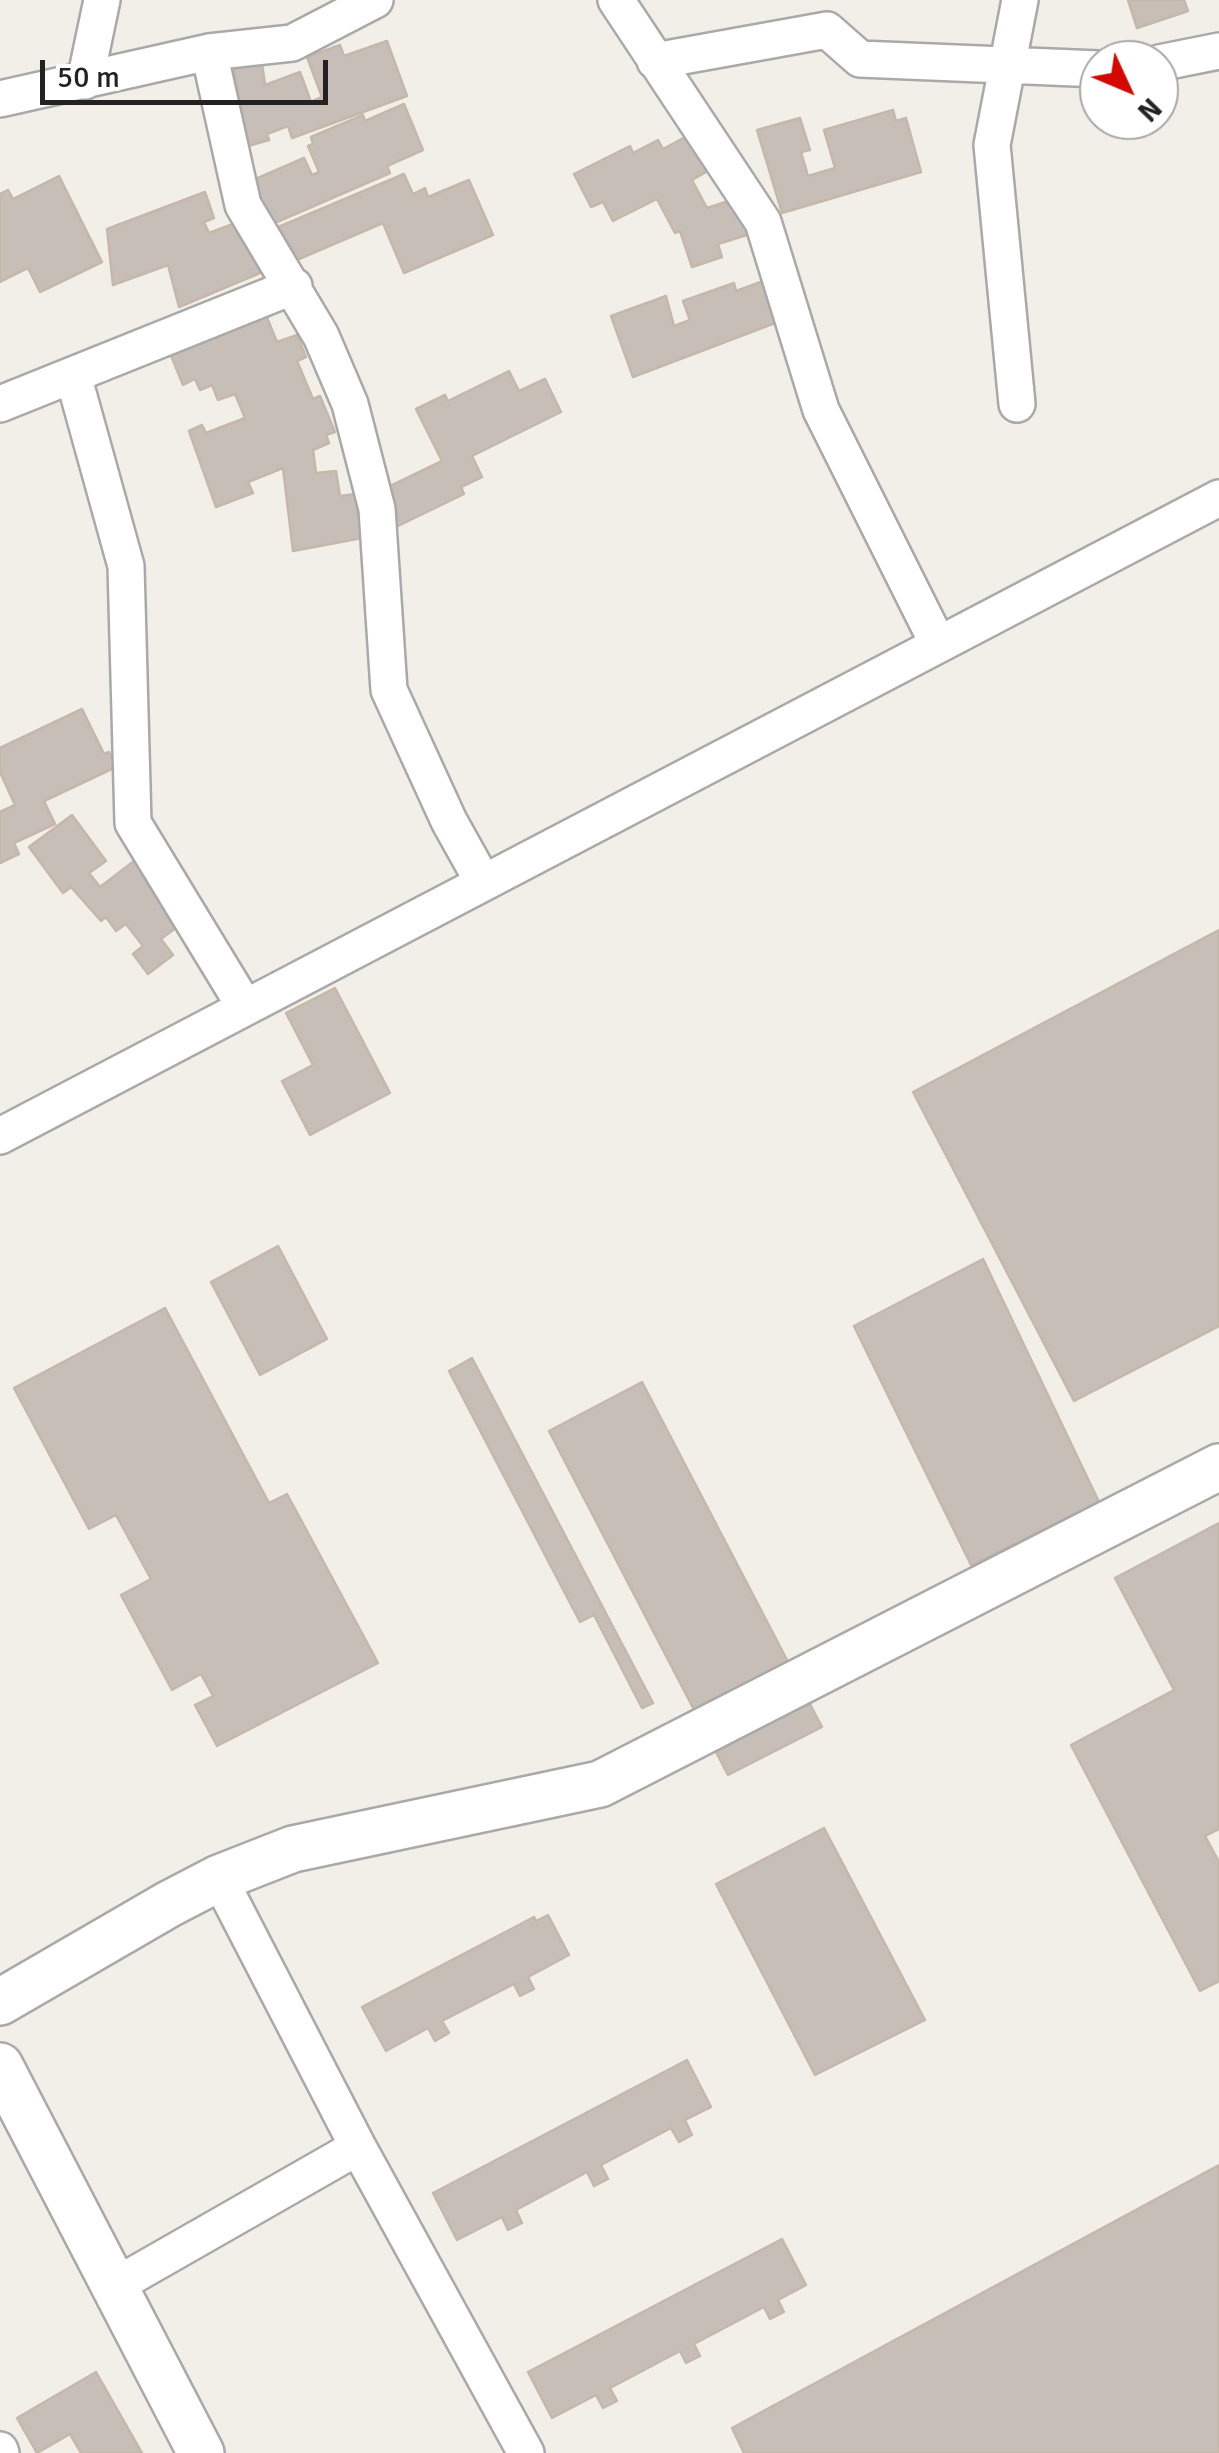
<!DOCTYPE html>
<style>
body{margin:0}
#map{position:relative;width:1219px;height:2453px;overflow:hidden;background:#f2efe8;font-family:Signika,sans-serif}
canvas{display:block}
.north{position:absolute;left:1079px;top:40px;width:100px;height:100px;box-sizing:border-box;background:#fff;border:2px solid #a7a7a7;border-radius:50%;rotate:134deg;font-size:28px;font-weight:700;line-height:40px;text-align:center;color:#222}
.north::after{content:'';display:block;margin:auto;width:35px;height:45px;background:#d30800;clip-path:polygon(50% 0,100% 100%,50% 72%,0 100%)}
.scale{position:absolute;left:40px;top:60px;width:288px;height:45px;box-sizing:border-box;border:5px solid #222;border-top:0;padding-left:12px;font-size:30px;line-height:35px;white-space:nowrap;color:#222;-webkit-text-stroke:8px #fff;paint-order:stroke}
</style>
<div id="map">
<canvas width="1219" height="2453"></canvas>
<div class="north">N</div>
<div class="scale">50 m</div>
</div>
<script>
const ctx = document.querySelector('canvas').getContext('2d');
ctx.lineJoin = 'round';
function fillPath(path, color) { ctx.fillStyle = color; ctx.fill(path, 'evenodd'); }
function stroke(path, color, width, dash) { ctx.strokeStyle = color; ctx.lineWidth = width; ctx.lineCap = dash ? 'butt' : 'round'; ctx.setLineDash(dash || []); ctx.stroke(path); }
const building = new Path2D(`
 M1128 0H1184L1188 11 1137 28Z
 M387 41 407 96 292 138 288 126 267 134 269 140 248 146 235 102H239L234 67 262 63 265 85 300 72 311 102 322 97 307 57 340 45 344 56Z
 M404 104 423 150 387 166 390 173 270 225 251 181 304 158 312 175 319 172 308 146 313 144 311 137 363 115 365 121Z
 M893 110 896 121 906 118 921 172 782 213 757 130 800 118 810 150 801 152 808 176 835 168 824 130Z
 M689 135 708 171 692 180 707 208 738 198 750 234 718 244 722 257 692 267 680 231 675 233 657 199 613 221 603 202 591 207 574 174 630 146 633 153 658 140 663 149Z
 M404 174 413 194 425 188 428 197 469 180 493 235 404 273 383 223 292 262 276 228Z
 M59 176 102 262 40 292 28 268 0 282V194L8 190 13 199Z
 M205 192 214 218 204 222 209 233 241 221 260 273 179 307 168 265 113 285 107 229Z
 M769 279 783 320 633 377 611 316 666 296 674 326 690 320 683 301 734 283 736 291Z
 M261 303 277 342 297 335 306 357 297 361 313 399 320 396 335 432 326 435 329 443 313 450 316 473 336 471 340 496 356 494 362 538 293 551 283 468 248 482 253 493 216 507 189 431 202 425 206 433 245 418 235 394 218 400 212 385 200 390 195 379 183 385 168 348Z
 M509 371 519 391 545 379 561 412 472 456 482 477 461 487 464 494 398 526 380 491 442 461 416 409 445 395 448 401Z
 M82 709 104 754 109 752 116 767 44 801 55 824 14 843 19 854 0 863V812L15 805 0 772V748Z
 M72 815 106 861 89 873 100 887 134 861 181 924 161 939 173 955 148 974 133 954 143 946 126 924 116 931 106 917 101 921 71 887 63 893 29 847Z
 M1219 930V1326L1074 1401 913 1092Z
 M335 988 390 1093 310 1135 282 1081 313 1065 286 1013Z
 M278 1246 327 1339 260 1375 211 1282Z
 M983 1259 1099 1502 971 1565 854 1326Z
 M165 1308 269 1503 287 1494 378 1663 217 1746 195 1705 213 1696 201 1674 172 1690 121 1595 151 1579 116 1515 89 1529 14 1388Z
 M472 1358 653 1703 642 1708 594 1615 580 1622 449 1371Z
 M642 1382 822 1727 728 1775 549 1431Z
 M1219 1523V1829L1205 1836 1219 1862V1981L1200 1991 1071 1745 1174 1690 1115 1578Z
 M824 1828 925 2020 815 2075 716 1884Z
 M548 1915 569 1955 528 1977 534 1989 520 1996 514 1984 442 2021 449 2033 435 2041 428 2028 386 2051 362 2007 534 1917 536 1921Z
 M687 2060 711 2107 685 2120 692 2135 679 2142 671 2128 601 2165 608 2179 594 2186 587 2172 516 2210 522 2223 508 2230 502 2217 457 2240 433 2193Z
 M1219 2165V2453H744L732 2428Z
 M782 2239 806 2285 778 2300 784 2312 770 2319 764 2307 694 2344 700 2356 686 2363 680 2351 610 2388 617 2401 603 2408 596 2395 552 2418 528 2372Z
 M96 2372 142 2453H81L70 2434 37 2453 17 2418Z`);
fillPath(building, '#c7bfb7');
stroke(building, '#c5b7aa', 2.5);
const minor = new Path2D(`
 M616 0 763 222 821 410 937 642
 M209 52 243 205 321 336 350 404 377 509 389 690 449 821 483 882
 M655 61 827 30 860 59 1099 69
 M1159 63 1219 51
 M85 81 102 0
 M0 99 209 52 292 43 375 0
 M73 375 126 566 133 823 245 1007
 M0 404 294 286
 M1017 404 992 145 1020 0
 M0 1136 1219 498
 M219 1878 358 2147 526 2453
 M111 2288 358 2147
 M0 2450 1 2453`);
const tertiary = new Path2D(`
 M0 2002 169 1904 219 1878 293 1849 600 1784 1219 1467
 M0 2066 201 2453`);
stroke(minor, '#a9a9a9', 40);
stroke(tertiary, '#a9a9a9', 50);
stroke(minor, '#fff', 35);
stroke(tertiary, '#fff', 45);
</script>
